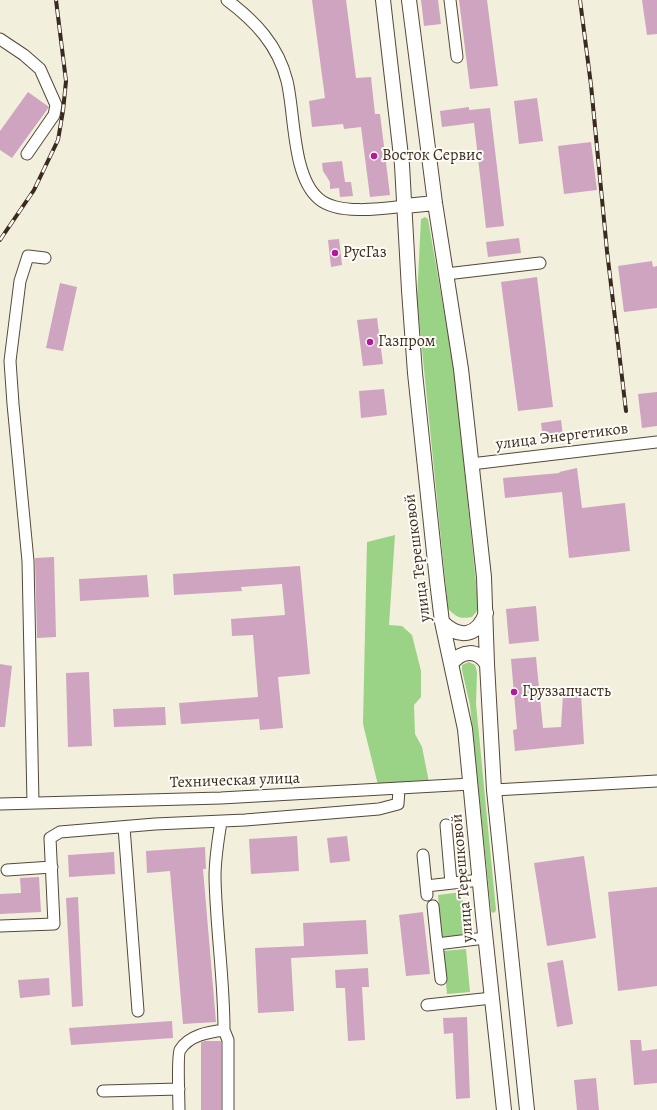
<!DOCTYPE html>
<meta charset="utf-8">
<style>
body{margin:0}
canvas{display:block;background:#f2efdc}
</style>
<canvas width="657" height="1110"></canvas>
<script>
const ctx = document.querySelector('canvas').getContext('2d');
ctx.lineJoin = 'round';
function fillPath(path, color) { ctx.fillStyle = color; ctx.fill(path, 'evenodd'); }
function stroke(path, color, width, dash) { ctx.strokeStyle = color; ctx.lineWidth = width; ctx.lineCap = dash ? 'butt' : 'round'; ctx.setLineDash(dash || []); ctx.stroke(path); }
function write(font, color, halo, rows, align = 'center') {
  ctx.font = font + ' Alegreya,serif'; ctx.lineWidth = 4; ctx.setLineDash([]); ctx.textBaseline = 'middle'; ctx.strokeStyle = halo; ctx.fillStyle = color; for (const [text, x, y, turn = 0] of rows) {
    ctx.save(); ctx.translate(x, y); ctx.rotate((+turn || 0) * Math.PI / 180); ctx.textAlign = isNaN(turn) ? turn : align; if (halo) ctx.strokeText(text, 0, 0); ctx.fillText(text, 0, 0); ctx.restore();
  }
}
fillPath(new Path2D(`
 M425 217 428 219 454 369 478 602 477 611 472 617C460 619 458 618 448 609L417 299 421 219Z
 M395 535 389 625 402 626 412 635 421 671V697L414 705 415 734 422 747 429 782 378 785 363 724 367 542Z
 M469 662 475 665 477 672 476 704 496 910 495 912 493 913 491 911 470 705 462 670V665Z
 M462 892 466 936 442 938 438 895Z
 M466 949 470 992 447 994 443 951Z`), '#9ad385');
fillPath(new Path2D(`
 M312 0H346L356 78 371 77 375 114H380L390 195 370 197 361 127 344 129 343 124 312 127 309 101 325 98Z
 M421 0H438L441 24 424 26Z
 M459 0H487L498 86 470 89Z
 M642 0H657V34L647 35Z
 M28 92 49 107 12 158 0 150V131Z
 M537 98 543 141 519 144 514 101Z
 M469 107V110L490 108 504 226 486 228 474 123 442 127 440 111Z
 M591 142 597 190 564 194 558 146Z
 M342 161 345 182H351L353 196 340 197 339 188 330 189V182L323 171 322 163Z
 M519 238 521 253 488 257 486 242Z
 M339 239 342 265 331 267 328 240Z
 M652 261 653 267 657 266V308L624 312 618 266Z
 M537 277 553 407 518 411 501 282Z
 M60 283 77 287 63 351 46 348Z
 M377 318 383 364 363 366 357 320Z
 M384 389 387 415 361 418 359 391Z
 M657 392V426L642 428 638 394Z
 M561 420 563 436 543 439 541 423Z
 M577 468 582 508 625 503 630 551 569 558 562 492 505 498 503 478 560 473 559 472Z
 M54 557 56 637 37 638 35 558Z
 M300 566 310 674 278 677 283 728 260 730 259 719 181 724 179 703 258 697 253 635 232 636 231 619 285 615 282 584 241 587 242 591 174 595 173 574Z
 M147 575 149 597 80 601 79 579Z
 M536 606 539 641 509 644 506 609Z
 M536 657 543 728 561 727 563 695H581L584 744 515 751 513 730 517 729 511 659Z
 M0 664 12 666 5 727H0Z
 M89 672 92 746 68 747 66 673Z
 M165 707 166 725 114 727 113 709Z
 M297 836 299 871 251 874 249 839Z
 M347 836 350 861 330 863 327 838Z
 M205 847 206 869H203L216 1022 183 1024 170 871 147 873 146 851Z
 M114 852 115 874 69 877 68 855Z
 M584 856 596 938 547 946 534 863Z
 M39 877 41 912 0 914V894L21 893 20 878Z
 M657 887V986L618 991 608 892Z
 M78 897 83 1006 72 1007 66 898Z
 M423 912 430 974 406 976 399 915Z
 M366 920 368 954 291 958 294 1011 258 1013 255 948 304 946 303 923Z
 M563 960 573 1024 557 1027 547 963Z
 M368 968 369 987H362L365 1040 348 1041 345 988H336L335 970Z
 M49 978 50 995 20 998 18 980Z
 M467 1017 470 1098 456 1099 453 1033 444 1034 443 1018Z
 M172 1021 173 1038 71 1045 69 1028Z
 M630 1040H641L642 1051 657 1049V1083L634 1085Z
 M205 1041H221V1110H201V1042Z
 M596 1078 599 1110H577L574 1080Z`), '#cfa4c1');
const minor = new Path2D(`
 M227 0C255 21 278 45 287 81 295 114 292 177 319 199 338 215 381 209 405 206
 M450 0 457 57
 M0 39 24 55 40 69 56 105 54 115 27 154
 M446 274 540 263
 M471 464 657 442
 M494 790 657 781
 M33 803 28 561 13 404 10 361 20 281 28 256 45 258
 M0 804 221 798 471 784
 M446 825 451 883
 M124 827 138 1011
 M423 855 427 895
 M7 870 52 867
 M426 886 480 880
 M433 906 437 944
 M0 926 54 924 50 838 60 832 155 824 245 820 379 809 398 804 399 789
 M441 979 437 944 485 938
 M427 1005 492 998
 M224 1030 228 1040V1110
 M103 1091 179 1089
 M179 1110C179 1101 177 1055 180 1050 189 1035 209 1032 224 1030 224 978 216 928 215 877 215 858 218 840 221 822`);
const major = new Path2D(`
 M383 0 402 165 409 290 415 373 437 581 442 622 465 729 483 915 504 1110
 M409 0 435 203 461 369 484 577 487 664 494 790 527 1110
 M405 206 435 203
 M442 622C459 639 477 637 486 613
 M451 664C462 650 477 649 487 664`);
stroke(minor, '#56483a', 13);
stroke(major, '#56483a', 16);
stroke(minor, '#fff', 11);
stroke(major, '#fff', 14);
const rail = new Path2D(`
 M580 0 591 85 607 251 626 411
 M0 240 34 190 58 140 63 111 66 81 56 0`);
stroke(rail, '#3b2a1e', 4);
stroke(rail, '#fdfcf7', 2.5, [8]);
for (const [x, y, r, color] of [
 [374,156,4,"#b5179e"],
 [335,253,4,"#b5179e"],
 [370,342,4,"#b5179e"],
 [514,692,4,"#b5179e"]
]) { const dot = new Path2D(); dot.arc(x, y, r, 0, 2 * Math.PI); ctx.fillStyle = color; ctx.fill(dot); stroke(dot, '#fdfcf7', 1.5); }
write('16px', '#3b2a1e', '#fdfcf7', [
 ["Восток Сервис",382,156],
 ["РусГаз",343,253],
 ["Газпром",378,342],
 ["Груззапчасть",522,692]
], 'left');
write('16px', '#3b2a1e', '#fdfcf7', [
 ["улица Энергетиков",562,437,-7],
 ["улица Терешковой",418,558,-97],
 ["Техническая улица",235,781,-2],
 ["улица Терешковой",463,878,-95]
]);
</script>
